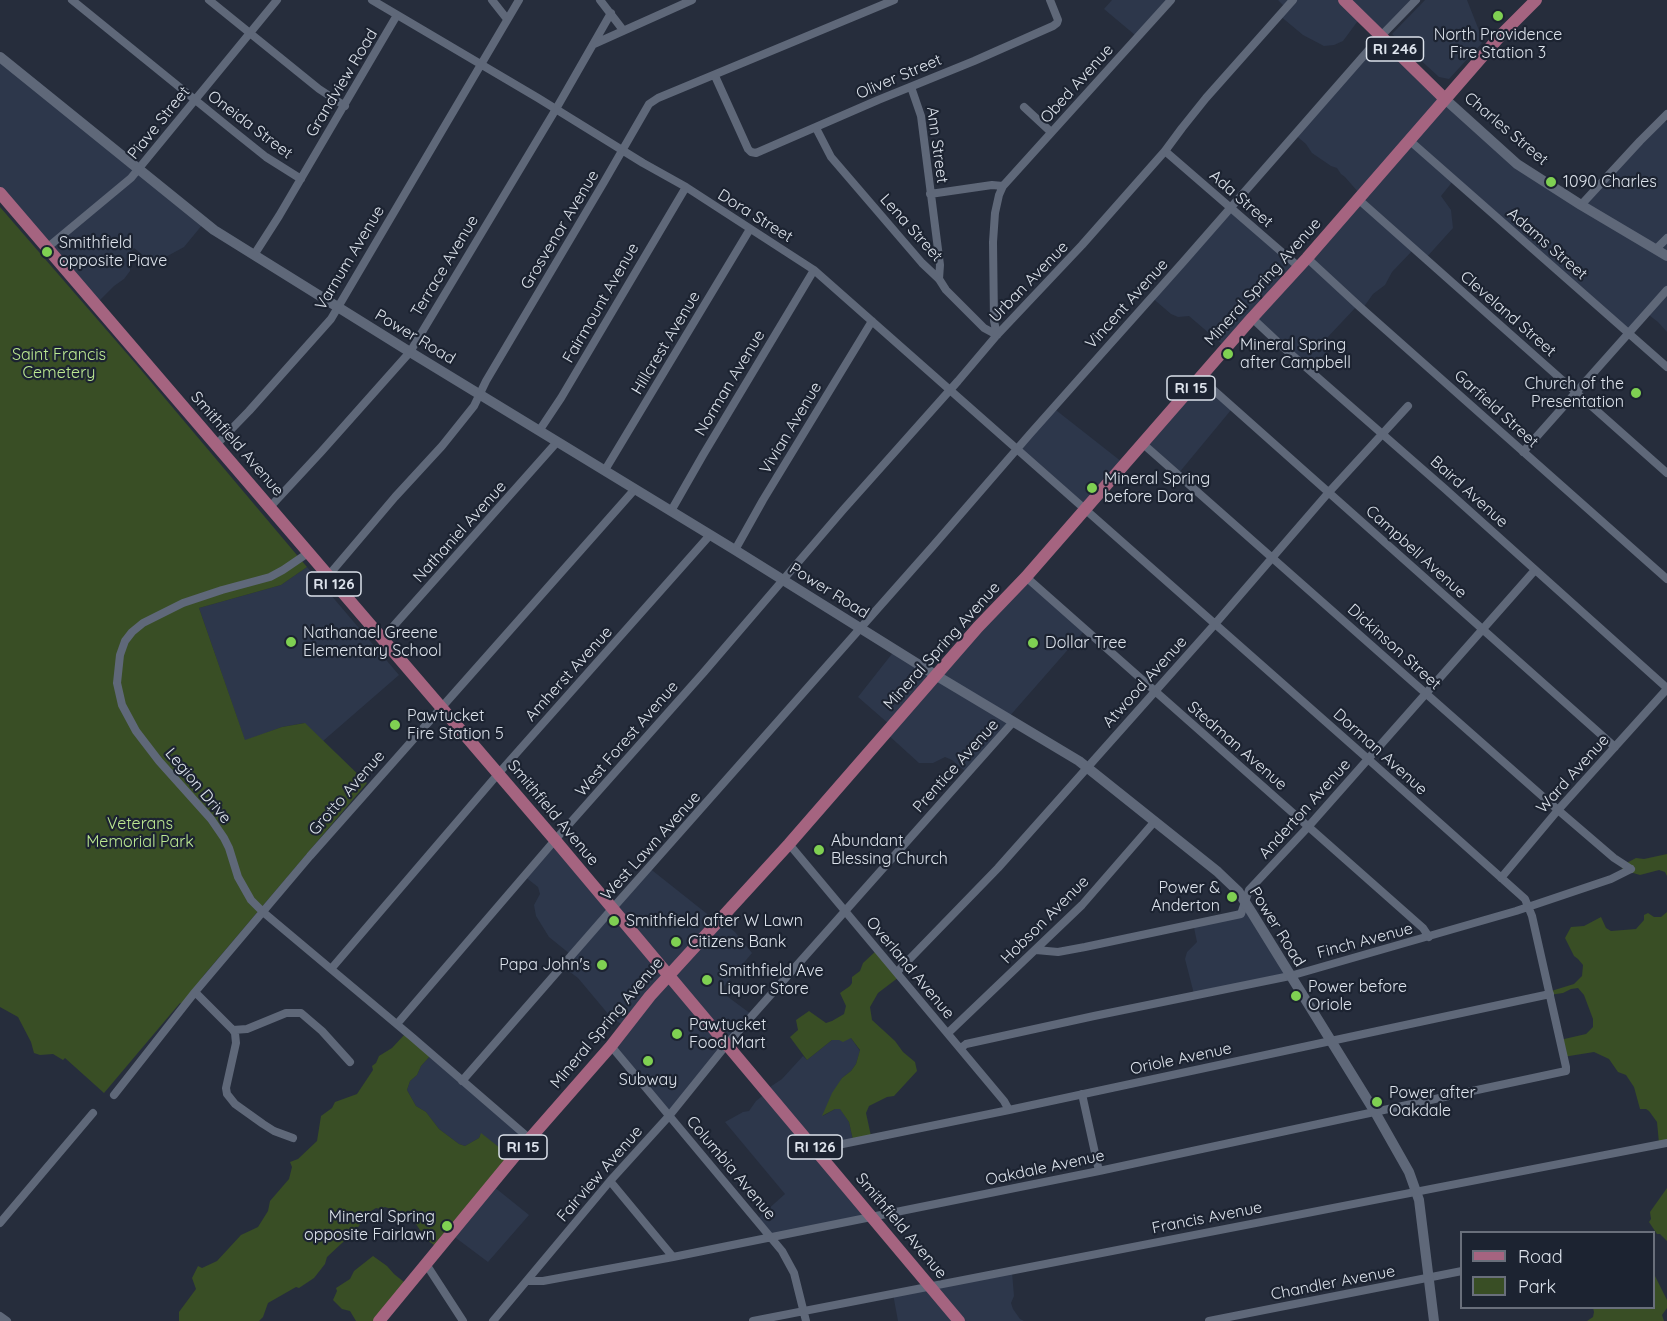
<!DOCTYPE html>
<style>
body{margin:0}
#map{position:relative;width:1667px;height:1321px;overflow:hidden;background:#262d3c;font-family:Quicksand,sans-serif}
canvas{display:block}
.legend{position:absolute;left:1460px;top:1231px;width:195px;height:78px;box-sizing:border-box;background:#1c2331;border:2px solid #696f7b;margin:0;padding:8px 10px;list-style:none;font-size:18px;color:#dce2eb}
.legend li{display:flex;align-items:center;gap:12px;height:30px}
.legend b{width:30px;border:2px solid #696f7b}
</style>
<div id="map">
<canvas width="1667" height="1321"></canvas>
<ul class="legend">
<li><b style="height:8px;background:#a56480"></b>Road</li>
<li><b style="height:16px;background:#394e25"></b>Park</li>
</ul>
</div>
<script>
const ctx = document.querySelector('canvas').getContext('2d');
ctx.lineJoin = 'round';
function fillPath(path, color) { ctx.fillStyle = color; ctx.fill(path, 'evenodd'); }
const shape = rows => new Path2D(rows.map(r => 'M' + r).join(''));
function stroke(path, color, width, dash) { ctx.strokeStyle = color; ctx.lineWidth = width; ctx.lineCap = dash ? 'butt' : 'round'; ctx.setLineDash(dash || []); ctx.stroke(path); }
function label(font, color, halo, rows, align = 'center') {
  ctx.font = font + ' Quicksand,sans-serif'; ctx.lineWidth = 4.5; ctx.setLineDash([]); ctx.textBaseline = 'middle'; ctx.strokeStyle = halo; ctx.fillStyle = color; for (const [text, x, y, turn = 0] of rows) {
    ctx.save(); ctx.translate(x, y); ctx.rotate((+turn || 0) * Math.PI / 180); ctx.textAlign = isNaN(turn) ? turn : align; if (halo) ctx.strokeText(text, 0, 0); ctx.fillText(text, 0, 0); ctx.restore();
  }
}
fillPath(shape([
 [1112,0,1168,0,1135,35,1104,9],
 [1278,0,1414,0,1385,32,1507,155,1580,204,1662,118,1667,123,1667,332,1658,322,1645,312,1627,333,1453,181,1441,196,1451,210,1453,228,1425,259,1412,251,1392,272,1385,285,1373,294,1363,308,1357,306,1325,340,1332,346,1310,370,1253,319,1224,346,1189,316,1178,317,1171,314,1150,296,1228,207,1294,264,1359,193,1345,177,1341,174,1337,168,1331,166,1312,153,1306,144,1293,133,1380,36,1360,18,1343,41,1334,45,1324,46,1303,35,1279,15,1284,6],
 [1425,0,1467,0,1480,33,1482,43,1449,79,1439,77,1392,34],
 [0,57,203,224,184,247,162,259,148,259,134,248,128,254,134,256,130,261,130,271,124,279,114,286,96,304,0,193],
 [1199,378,1231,410,1178,474,1143,439],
 [1052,407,1122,462,1084,507,1016,445],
 [307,567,399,675,323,741,304,723,282,727,245,741,199,608,281,585],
 [1023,576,1086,629,1008,718,1011,721,965,771,952,760,945,757,933,763,919,763,886,733,889,724,858,697,895,650,934,673],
 [550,843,611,907,648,867,716,921,720,920,735,932,752,953,720,991,751,1014,670,1112,611,1047,625,1027,609,1015,578,978,562,966,570,954,549,937,536,916,534,905,540,894,538,887,524,876],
 [1244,903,1288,976,1194,994,1185,959,1187,952,1197,942,1193,923,1239,910],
 [851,1038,860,1051,856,1064,851,1071,842,1078,823,1116,835,1109,840,1108,849,1122,853,1140,817,1149,869,1214,770,1237,756,1220,785,1194,725,1122,743,1112,749,1111,756,1101,766,1093,767,1089,782,1079,803,1056,807,1060,832,1040],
 [431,1055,530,1139,514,1159,481,1134,479,1138,465,1146,459,1144,439,1129,426,1112,416,1106,407,1090,410,1081,417,1075,421,1066],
 [493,1186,529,1215,488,1262,452,1235],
 [1012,1272,1014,1296,1011,1303,1013,1309,1020,1319,1024,1321,898,1321,893,1294]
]), '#2d374b');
fillPath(shape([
 [0,207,136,364,307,567,281,585,199,608,245,740,282,727,305,723,367,783,204,975,184,1005,180,1003,104,1093,65,1058,63,1060,53,1054,40,1055,34,1053,31,1042,18,1017,0,1007],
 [1667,854,1667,876,1665,872,1659,870,1640,875,1623,870,1621,866,1636,858,1644,859],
 [1667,912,1667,1142,1659,1143,1657,1122,1649,1111,1646,1109,1640,1109,1634,1087,1626,1075,1618,1072,1609,1059,1594,1052,1563,1057,1560,1040,1586,1034,1593,1027,1593,1019,1584,995,1578,988,1571,989,1563,993,1549,995,1548,992,1574,984,1582,976,1583,965,1578,959,1574,956,1565,938,1571,927,1584,926,1601,917,1606,928,1611,931,1636,929,1644,920,1644,915,1648,913,1654,917,1661,917],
 [877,950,899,977,878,993,870,1007,872,1020,895,1041,903,1052,915,1062,917,1071,894,1096,887,1097,869,1106,866,1113,871,1136,853,1140,849,1122,840,1109,835,1109,822,1116,832,1093,842,1078,851,1071,856,1064,860,1050,851,1038,843,1042,839,1040,832,1040,807,1060,790,1037,798,1030,796,1020,809,1011,826,1023,832,1021,844,1014,846,1006,840,993,850,986,852,983,852,977,860,971,863,963],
 [405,1034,431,1055,421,1066,417,1075,410,1081,407,1090,416,1106,426,1112,439,1129,459,1144,465,1146,479,1138,481,1133,514,1159,439,1249,426,1239,414,1221,405,1214,385,1207,380,1209,376,1208,361,1217,361,1223,356,1230,327,1257,325,1264,314,1278,299,1288,296,1287,268,1303,263,1317,259,1321,179,1321,179,1312,196,1289,192,1278,198,1266,202,1268,217,1261,241,1235,258,1227,268,1211,270,1201,289,1179,292,1167,290,1162,298,1159,317,1141,321,1116,332,1108,335,1102,357,1094,373,1070,372,1066,376,1063,379,1056,392,1048],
 [1667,1188,1667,1241,1660,1234,1657,1234,1649,1222,1651,1219,1650,1212],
 [373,1256,387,1266,394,1274,409,1286,380,1321,356,1321,350,1311,342,1309,333,1300,337,1291,336,1288,350,1279,354,1271],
 [1654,1274,1667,1300,1667,1308,1662,1315,1664,1321,1587,1321,1593,1317,1594,1312,1593,1308,1654,1308]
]), '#394e25');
stroke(shape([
 [72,0,236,133,266,157,301,179],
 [209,0,319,89,345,106],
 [372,0,538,98,643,163,686,187,814,270,1368,759,1525,899,1532,916,1566,1067,1566,1071,1561,1072,1099,1171,673,1257,543,1281,527,1281],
 [492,0,507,19],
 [600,0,623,30],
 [594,44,692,0],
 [715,76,748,149,751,152,756,153,878,100,974,61,1053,26,1057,23,1058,20,1050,0],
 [911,87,921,116,940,265,939,279],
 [1024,107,1051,132],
 [816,128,831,157,922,263,939,279,946,290,984,328,997,335],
 [1409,140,1667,367],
 [1165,151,1299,267],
 [930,194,992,185,1003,186],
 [1358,199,1667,473],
 [1581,205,1640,141,1667,114],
 [48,247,131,178,277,0],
 [1656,249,1667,238],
 [254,255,279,216,397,15],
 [1307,258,1360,307,1667,579],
 [1252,318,1284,348,1444,488,1667,688],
 [997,335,994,321,993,242,995,213,999,195,1003,186,1171,0],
 [1200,378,1615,747],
 [539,431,561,398,686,187],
 [1142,443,1558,810,1614,858,1631,869],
 [216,445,249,411,331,319,519,0],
 [1523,452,1667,290],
 [605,470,750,229],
 [270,507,321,452,410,352,556,109,611,13],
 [671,511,703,455,814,270],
 [735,550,763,500,872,321],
 [308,553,283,570,270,577,222,590,183,603,143,623,132,632,125,641,120,655,117,683,122,705,136,731,159,761,211,819,224,838,229,848,238,877,251,900,263,912,412,1037,530,1139],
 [328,576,395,497,442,446,474,406,486,381,604,182,649,104,658,98,894,0],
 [1026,577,1423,928,1429,937],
 [382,639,557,442],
 [789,844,1004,1101,1009,1110],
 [1501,878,1558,810,1667,689],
 [1036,950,1058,952,1085,947,1241,914,1249,890,1308,827,1535,570],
 [331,969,498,774,710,535],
 [897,972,998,868,1215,624,1329,492,1408,406],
 [195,992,233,1030,247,1029,286,1013,301,1013,322,1031,350,1062],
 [397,1024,555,840,704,672,843,510,958,381,997,335,1082,245,1165,151,1182,128,1206,98,1293,0],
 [233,1030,235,1033,236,1043,226,1088,227,1094,235,1104,263,1124,274,1131,293,1138],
 [948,1033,1082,905,1155,821],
 [611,1046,782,1251,794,1273,806,1321],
 [961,1048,966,1044,1094,1016,1290,976,1516,911,1611,879,1631,869],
 [462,1081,612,909,933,546,1030,434,1184,261,1381,36,1416,0],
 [1082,1094,1099,1171],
 [114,1095,195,992,310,856,635,489],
 [817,1151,828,1147,1009,1110,1550,994],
 [610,1181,673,1257],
 [0,1223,93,1113],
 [426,1264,463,1321],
 [0,1316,7,1321],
 [493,1321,610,1181,669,1116,727,1044,1013,722],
 [753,1321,1667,1143],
 [1209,1321,1462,1271]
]), '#5f6879', 8);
stroke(shape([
 [0,57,214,230,410,352,735,550,937,676,1079,761,1218,872,1238,891,1252,913,1375,1112,1409,1172,1419,1200,1434,1321],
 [1445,99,1517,164,1581,205,1667,256]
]), '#5f6879', 10);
stroke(shape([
 [1344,0,1445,99],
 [0,193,555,840,959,1321],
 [379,1321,519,1151,611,1046,650,996,789,844,978,627,1026,577,1252,318,1307,258,1501,35,1536,0]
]), '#a56480', 12);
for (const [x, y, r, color] of [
 [1498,16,6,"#7fd052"],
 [1551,182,6,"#7fd052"],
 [47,252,6,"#7fd052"],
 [1228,354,6,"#7fd052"],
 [1636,393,6,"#7fd052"],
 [1092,488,6,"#7fd052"],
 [291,642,6,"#7fd052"],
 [1033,643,6,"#7fd052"],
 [395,725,6,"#7fd052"],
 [819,850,6,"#7fd052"],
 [1232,897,6,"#7fd052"],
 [614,921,6,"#7fd052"],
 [676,942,6,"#7fd052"],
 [602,965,6,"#7fd052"],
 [707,980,6,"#7fd052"],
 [1296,996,6,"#7fd052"],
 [677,1034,6,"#7fd052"],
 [648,1061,6,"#7fd052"],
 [1377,1102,6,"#7fd052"],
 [447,1226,6,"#7fd052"]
]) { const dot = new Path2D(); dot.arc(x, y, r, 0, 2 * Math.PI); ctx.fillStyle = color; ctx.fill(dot); stroke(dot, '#1c2331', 2); }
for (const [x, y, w] of [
 [1395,49,57],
 [1191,388,48],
 [334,584,54],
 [523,1147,48],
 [815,1147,54]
]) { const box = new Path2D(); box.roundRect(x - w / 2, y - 12, w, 24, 4.5); ctx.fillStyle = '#1c2331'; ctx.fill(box); stroke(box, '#dce2eb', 1.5); }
label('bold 15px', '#dce2eb', null, [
 ["RI 246",1395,49],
 ["RI 15",1191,388],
 ["RI 126",334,584],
 ["RI 15",523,1147],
 ["RI 126",815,1147]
]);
label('16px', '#dce2eb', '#1c2331', [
 ["North Providence",1498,35,"center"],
 ["Fire Station 3",1498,53,"center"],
 ["1090 Charles",1563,182],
 ["Smithfield",59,243],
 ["opposite Piave",59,261],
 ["Mineral Spring",1240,345],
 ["after Campbell",1240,363],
 ["Church of the",1624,384,"right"],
 ["Presentation",1624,402,"right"],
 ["Mineral Spring",1104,479],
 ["before Dora",1104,497],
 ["Nathanael Greene",303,633],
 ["Elementary School",303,651],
 ["Dollar Tree",1045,643],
 ["Pawtucket",407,716],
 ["Fire Station 5",407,734],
 ["Abundant",831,841],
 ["Blessing Church",831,859],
 ["Power &",1220,888,"right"],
 ["Anderton",1220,906,"right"],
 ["Smithfield after W Lawn",626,921],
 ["Citizens Bank",688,942],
 ["Papa John's",590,965,"right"],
 ["Smithfield Ave",719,971],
 ["Liquor Store",719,989],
 ["Power before",1308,987],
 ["Oriole",1308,1005],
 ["Pawtucket",689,1025],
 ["Food Mart",689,1043],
 ["Subway",648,1080,"center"],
 ["Power after",1389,1093],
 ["Oakdale",1389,1111],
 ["Mineral Spring",435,1217,"right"],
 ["opposite Fairlawn",435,1235,"right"]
], 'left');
label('16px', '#dce2eb', '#1c2331', [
 ["Oliver Street",899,77,-23],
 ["Grandview Road",342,83,-59],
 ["Obed Avenue",1077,84,-48],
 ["Piave Street",159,123,-51],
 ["Oneida Street",250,125,37],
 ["Charles Street",1506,129,40],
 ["Ann Street",937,145,82],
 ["Ada Street",1241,199,41],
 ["Dora Street",755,216,32],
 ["Lena Street",911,228,48],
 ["Grosvenor Avenue",560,230,-59],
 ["Adams Street",1547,244,41],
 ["Varnum Avenue",350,258,-59],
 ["Terrace Avenue",445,266,-59],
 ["Urban Avenue",1029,282,-46],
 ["Mineral Spring Avenue",1263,282,-48],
 ["Fairmount Avenue",601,303,-60],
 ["Vincent Avenue",1127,304,-48],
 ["Cleveland Street",1508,314,41],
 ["Power Road",415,337,31],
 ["Hillcrest Avenue",666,343,-59],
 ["Norman Avenue",730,383,-59],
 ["Garfield Street",1496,409,42],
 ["Vivian Avenue",791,428,-59],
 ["Smithfield Avenue",237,444,49],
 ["Baird Avenue",1469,492,42],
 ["Nathaniel Avenue",460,532,-48],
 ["Campbell Avenue",1416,552,42],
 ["Power Road",829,591,32],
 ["Mineral Spring Avenue",942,646,-48],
 ["Dickinson Street",1394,647,42],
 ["Amherst Avenue",569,674,-48],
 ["Atwood Avenue",1145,682,-48],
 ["West Forest Avenue",627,739,-49],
 ["Stedman Avenue",1237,746,41],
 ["Dorman Avenue",1380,752,42],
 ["Prentice Avenue",956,766,-48],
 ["Ward Avenue",1573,774,-48],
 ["Legion Drive",198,786,50],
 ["Grotto Avenue",347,793,-49],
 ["Anderton Avenue",1305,809,-48],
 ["Smithfield Avenue",553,813,50],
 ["West Lawn Avenue",651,846,-48],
 ["Hobson Avenue",1045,920,-45],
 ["Power Road",1277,927,58],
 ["Finch Avenue",1365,941,-15],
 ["Overland Avenue",910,968,50],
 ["Mineral Spring Avenue",607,1023,-50],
 ["Oriole Avenue",1181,1059,-12],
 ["Columbia Avenue",731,1168,50],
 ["Oakdale Avenue",1045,1168,-12],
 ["Fairview Avenue",600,1174,-49],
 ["Francis Avenue",1207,1218,-11],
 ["Smithfield Avenue",901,1226,50],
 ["Chandler Avenue",1333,1283,-11]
]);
label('16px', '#bce992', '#1c2331', [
 ["Saint Francis",59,355],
 ["Cemetery",59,373],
 ["Veterans",140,824],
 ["Memorial Park",140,842]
]);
</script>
